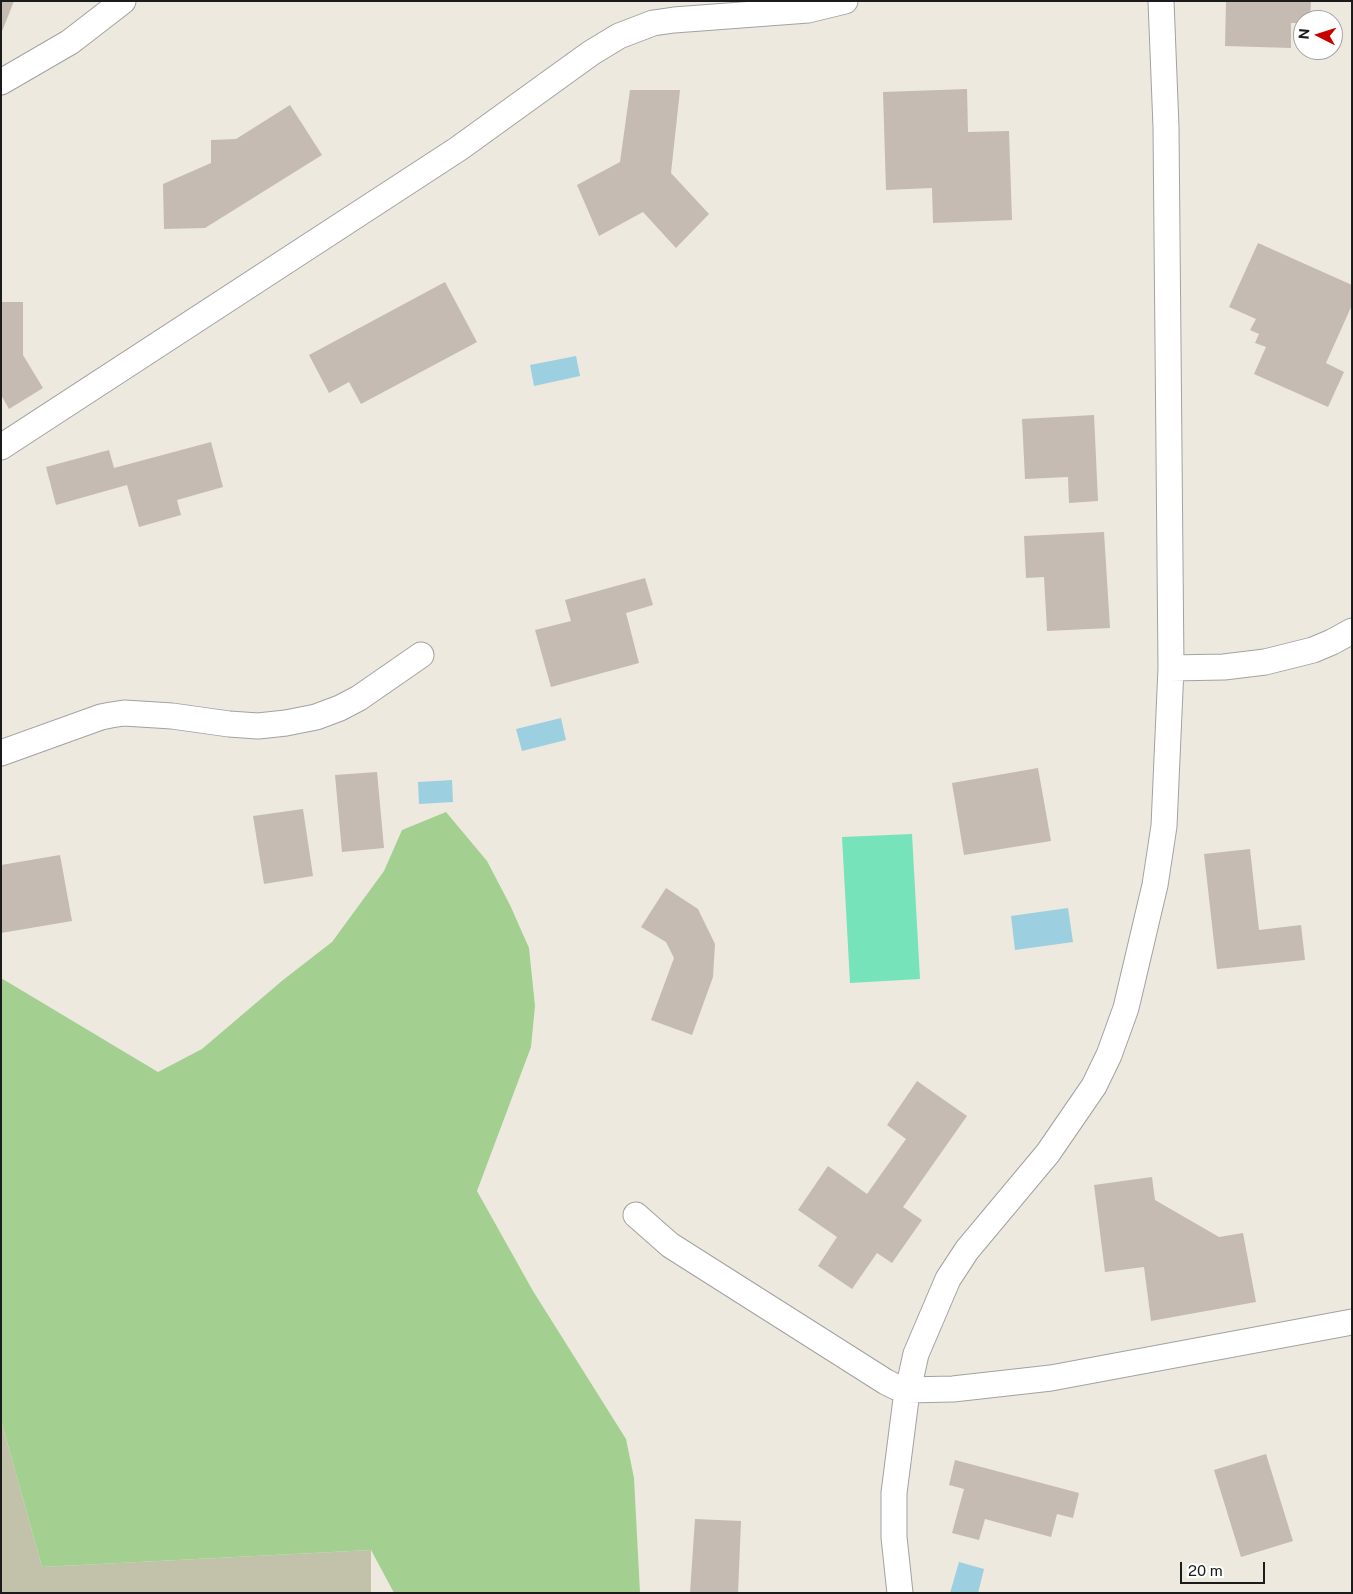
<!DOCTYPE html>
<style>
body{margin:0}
#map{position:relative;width:1353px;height:1594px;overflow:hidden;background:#ede9df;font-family:"Public Sans",sans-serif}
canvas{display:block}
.frame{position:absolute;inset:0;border:2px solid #1b1b1b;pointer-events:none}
.north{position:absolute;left:1293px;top:10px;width:50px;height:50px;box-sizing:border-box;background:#fff;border:1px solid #a4a4a4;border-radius:50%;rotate:275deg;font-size:14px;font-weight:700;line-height:20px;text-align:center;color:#1b1b1b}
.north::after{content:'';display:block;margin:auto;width:18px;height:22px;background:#c60200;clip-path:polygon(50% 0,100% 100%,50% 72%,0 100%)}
.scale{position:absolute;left:1180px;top:1562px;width:85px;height:22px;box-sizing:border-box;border:2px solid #1b1b1b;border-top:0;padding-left:6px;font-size:15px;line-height:18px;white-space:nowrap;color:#1b1b1b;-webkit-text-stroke:4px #fff;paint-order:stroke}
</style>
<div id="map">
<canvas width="1353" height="1594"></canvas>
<div class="frame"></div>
<div class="north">N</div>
<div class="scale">20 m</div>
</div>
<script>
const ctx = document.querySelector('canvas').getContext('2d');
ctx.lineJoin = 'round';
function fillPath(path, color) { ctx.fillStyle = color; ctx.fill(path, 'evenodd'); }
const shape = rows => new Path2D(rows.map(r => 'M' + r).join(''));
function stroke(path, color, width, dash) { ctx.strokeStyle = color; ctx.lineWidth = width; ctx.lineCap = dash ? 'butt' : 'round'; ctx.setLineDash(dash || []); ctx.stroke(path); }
fillPath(shape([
 [1,1420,42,1567,371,1550,371,1593,1,1593]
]), '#c2c2ab');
fillPath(shape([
 [446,812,487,861,510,905,529,948,535,1006,531,1047,477,1191,533,1291,626,1439,634,1478,640,1593,394,1593,371,1550,42,1567,1,1420,1,978,158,1072,202,1049,283,980,332,942,384,871,402,830]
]), '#a3d091');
fillPath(shape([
 [912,834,920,979,850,983,842,837]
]), '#77e3ba');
fillPath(shape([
 [576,356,580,376,534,386,530,365],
 [561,718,566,740,522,751,516,729],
 [452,780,453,802,419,804,418,782],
 [1068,908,1073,942,1015,950,1011,916],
 [959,1562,984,1569,978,1593,950,1593]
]), '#9ccfdf');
fillPath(shape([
 [1,1,14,1,1,34],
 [1226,1,1311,1,1310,20,1303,20,1303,23,1291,23,1291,48,1225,46],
 [967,89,968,132,1009,131,1012,220,933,223,932,188,886,190,883,92],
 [630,90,680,90,671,173,709,214,676,248,643,212,599,236,577,185,620,162],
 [290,105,322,155,205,228,164,229,163,184,211,163,211,140,236,139],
 [1258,243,1352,285,1352,305,1326,363,1344,372,1328,407,1254,374,1266,347,1255,343,1259,334,1250,330,1256,319,1229,307],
 [445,282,477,342,361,404,349,382,329,393,309,355],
 [1,302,23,302,23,355,43,388,9,409,1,395],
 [1094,415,1098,501,1069,503,1068,477,1025,479,1022,419],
 [211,442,223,487,177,500,181,515,139,527,127,485,56,505,46,467,109,450,114,468],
 [1104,532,1110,628,1047,631,1044,577,1026,578,1024,536],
 [645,578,653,605,626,613,639,663,551,687,535,630,571,621,565,600],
 [1038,768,1051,841,964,855,952,783],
 [377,772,384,848,342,852,335,775],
 [303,809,313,876,264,884,253,816],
 [1250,849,1259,930,1301,925,1305,960,1217,969,1204,854],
 [60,855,72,921,1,933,1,865],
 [666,888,698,909,715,944,713,977,692,1035,651,1020,674,958,666,942,641,927],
 [917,1081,967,1116,903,1207,922,1220,892,1263,877,1253,852,1289,818,1266,837,1237,798,1210,828,1166,867,1194,906,1139,887,1125],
 [1152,1177,1155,1200,1219,1237,1243,1233,1256,1302,1151,1321,1144,1267,1105,1272,1094,1185],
 [1266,1454,1293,1541,1241,1557,1214,1470],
 [955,1460,1079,1493,1073,1518,1057,1514,1051,1537,985,1519,979,1540,952,1533,964,1489,949,1485],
 [695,1519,741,1521,738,1593,690,1593]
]), '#c5bbb3');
const minor = shape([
 [1,82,70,42,123,1],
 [1,447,458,149,591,53,619,36,653,23,674,20,808,10,845,1],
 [1171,668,1224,667,1265,662,1313,650,1332,642,1352,631],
 [1,753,101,717,111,715,124,713,172,716,229,724,258,726,286,723,316,717,340,708,359,698,421,655],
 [636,1215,670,1245,886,1382,896,1387,907,1390,953,1389,1051,1378,1352,1322],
 [900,1593,894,1537,894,1493,906,1399,916,1354,948,1279,967,1250,1048,1153,1094,1086,1109,1055,1126,1008,1155,885,1164,826,1171,668,1166,127,1161,1]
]);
stroke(minor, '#a2a2a2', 27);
stroke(minor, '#fff', 25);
</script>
